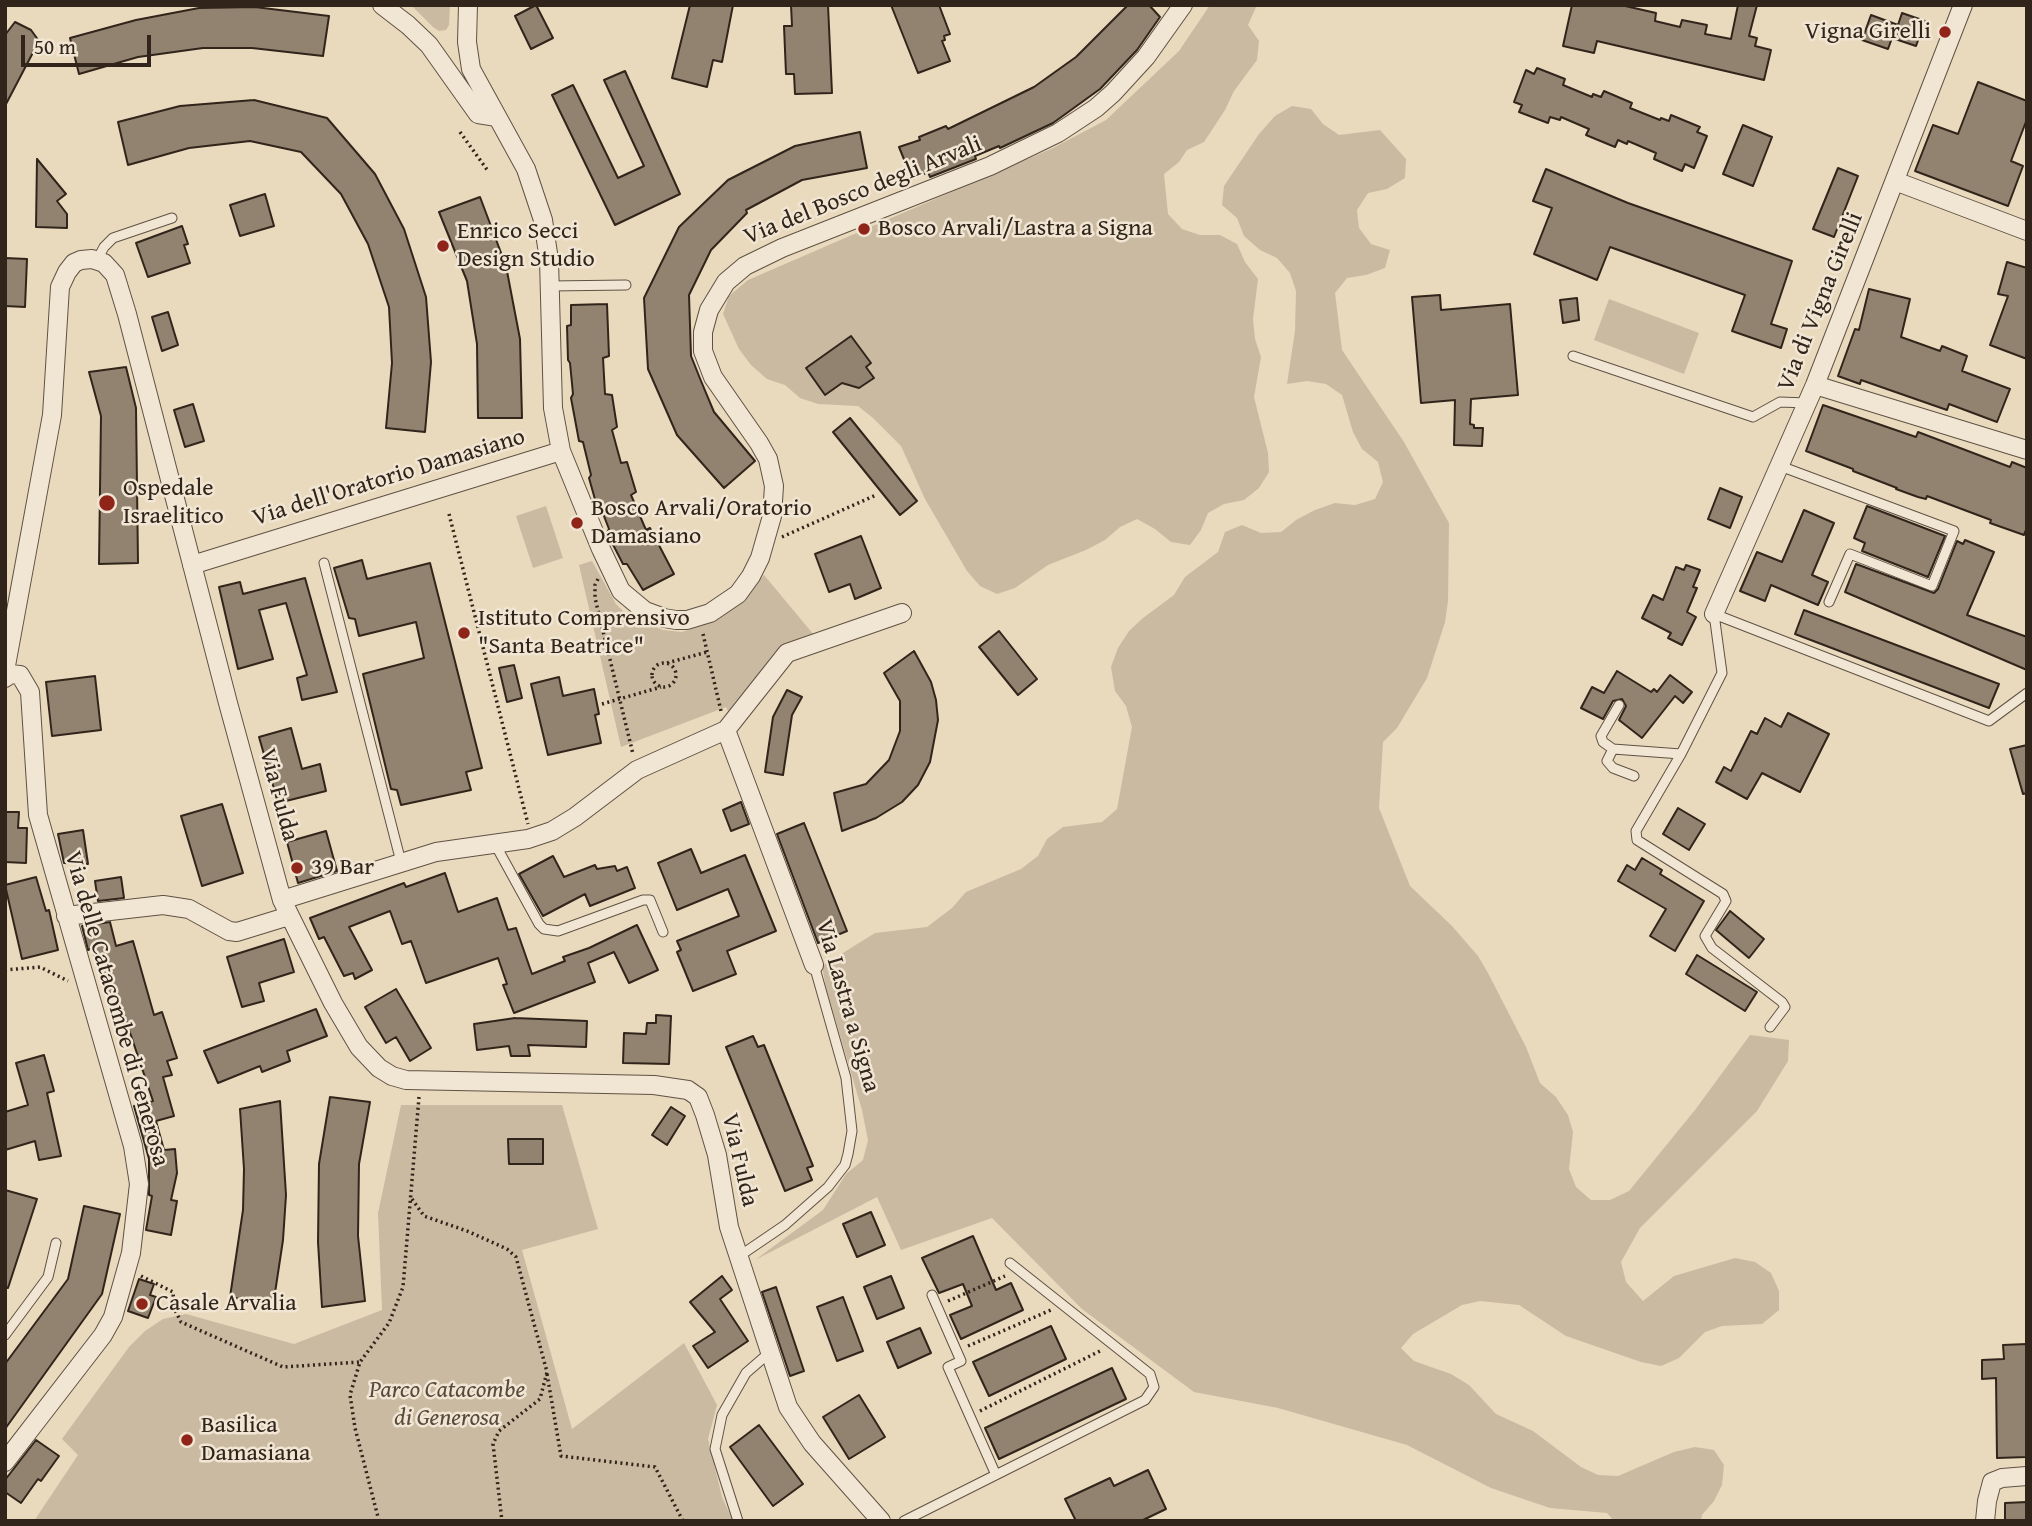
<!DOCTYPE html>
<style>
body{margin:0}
#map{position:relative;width:2032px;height:1526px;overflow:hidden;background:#e9d9bd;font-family:"Gentium Book Plus",serif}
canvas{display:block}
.frame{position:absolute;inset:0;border:7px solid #31251b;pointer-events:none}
.scale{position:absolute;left:21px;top:35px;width:130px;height:32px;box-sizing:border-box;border:4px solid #31251b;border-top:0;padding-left:9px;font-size:21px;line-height:24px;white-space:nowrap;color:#31251b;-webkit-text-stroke:5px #f1e6d4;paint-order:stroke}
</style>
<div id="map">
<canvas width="2032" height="1526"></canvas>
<div class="frame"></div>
<div class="scale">50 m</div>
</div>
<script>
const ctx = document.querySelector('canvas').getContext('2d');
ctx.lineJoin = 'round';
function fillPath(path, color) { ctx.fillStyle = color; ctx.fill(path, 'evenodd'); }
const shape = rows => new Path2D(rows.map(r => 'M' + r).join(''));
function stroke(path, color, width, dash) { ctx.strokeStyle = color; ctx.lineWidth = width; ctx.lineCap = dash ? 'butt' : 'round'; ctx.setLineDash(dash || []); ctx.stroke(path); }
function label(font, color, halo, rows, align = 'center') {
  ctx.font = font + ' "Gentium Book Plus",serif'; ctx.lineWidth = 5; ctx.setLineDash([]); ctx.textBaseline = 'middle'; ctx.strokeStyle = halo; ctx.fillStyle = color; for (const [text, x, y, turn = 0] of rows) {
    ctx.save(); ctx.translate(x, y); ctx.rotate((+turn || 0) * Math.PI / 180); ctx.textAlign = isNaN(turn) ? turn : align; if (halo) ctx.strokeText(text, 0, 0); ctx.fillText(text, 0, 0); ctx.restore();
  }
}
fillPath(shape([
 [411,5,450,5,449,25,446,30,439,31,433,27],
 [1210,5,1257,5,1248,25,1259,41,1257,60,1234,91,1225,110,1204,142,1187,150,1179,162,1164,174,1168,214,1182,229,1200,235,1220,235,1237,244,1245,262,1258,279,1253,319,1255,339,1261,357,1254,397,1268,453,1269,472,1259,488,1244,500,1224,504,1208,513,1201,530,1190,545,1171,542,1155,529,1137,519,1120,527,1105,540,1086,550,1048,565,1015,588,997,594,980,586,967,571,925,499,901,446,873,418,858,406,818,404,800,398,785,385,767,379,751,365,739,349,723,314,729,296,748,280,1053,148,1106,120,1179,51],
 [1292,106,1311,109,1323,124,1339,135,1380,130,1406,159,1405,178,1387,189,1368,193,1357,210,1359,228,1371,244,1390,250,1385,268,1366,275,1347,278,1335,293,1342,350,1404,442,1449,523,1448,601,1445,622,1427,678,1397,728,1383,742,1379,808,1410,886,1452,926,1478,956,1488,973,1526,1047,1540,1083,1556,1097,1568,1115,1573,1132,1569,1169,1576,1187,1591,1200,1610,1200,1629,1191,1695,1110,1750,1035,1789,1040,1788,1061,1757,1111,1640,1228,1621,1262,1626,1282,1643,1301,1674,1276,1735,1258,1755,1262,1771,1273,1779,1291,1779,1310,1762,1324,1722,1326,1705,1332,1679,1358,1661,1366,1641,1362,1566,1336,1519,1305,1480,1301,1462,1305,1413,1334,1401,1348,1414,1361,1451,1374,1469,1385,1496,1414,1533,1431,1581,1467,1598,1475,1618,1476,1674,1452,1695,1447,1714,1450,1724,1465,1722,1485,1714,1501,1702,1515,1701,1521,1614,1521,1607,1513,1550,1508,1491,1488,1407,1445,1278,1408,1194,1392,1082,1309,992,1218,901,1250,877,1197,755,1260,823,1210,846,1174,863,1160,868,1140,862,1110,826,988,822,966,875,933,927,927,952,908,966,892,1021,869,1038,856,1047,839,1063,827,1102,822,1117,809,1132,727,1126,706,1115,691,1111,667,1118,648,1129,631,1143,618,1174,595,1185,577,1218,552,1225,532,1242,525,1261,533,1281,532,1296,520,1315,510,1335,503,1355,505,1375,499,1383,482,1378,462,1362,449,1353,432,1342,395,1326,384,1307,381,1287,384,1295,331,1296,291,1290,273,1277,258,1260,250,1244,236,1237,218,1222,205,1224,186,1259,134,1275,116],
 [1609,299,1699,333,1684,374,1594,340],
 [546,506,563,558,533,568,516,516],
 [592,561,616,604,628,616,663,630,682,632,719,619,744,598,764,575,814,635,788,643,773,657,729,713,726,707,621,747,579,565],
 [401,1105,562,1105,598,1229,522,1250,572,1429,684,1343,717,1405,708,1439,722,1497,733,1521,34,1521,78,1455,62,1439,129,1347,145,1331,163,1319,186,1314,294,1344,382,1310,378,1213]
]), '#cabaa1');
const building = shape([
 [536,5,553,38,531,49,515,16,536,5],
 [690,5,733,5,722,62,713,60,707,87,672,78,690,5],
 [791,5,828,5,832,93,795,94,794,74,786,74,784,26,792,26,791,5],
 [891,5,939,5,950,34,944,36,945,40,942,41,950,61,918,73,891,5],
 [1128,5,1149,5,1160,17,1137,50,1100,89,1053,123,1000,148,999,146,975,156,976,159,930,177,928,172,912,179,899,147,920,140,919,137,946,126,948,129,1034,87,1076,57,1128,5],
 [1572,5,1621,5,1656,13,1655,21,1680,27,1682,20,1707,25,1705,34,1731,39,1738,5,1757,5,1749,36,1757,38,1755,46,1771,50,1764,80,1597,41,1594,53,1563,46,1572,5],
 [255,7,329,16,323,56,252,48,203,48,138,57,79,74,70,38,136,20,199,8,255,7],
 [1902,13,1925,21,1916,46,1892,38,1888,49,1862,40,1871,15,1898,25,1902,13],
 [15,22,31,30,39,41,5,106,5,35,15,22],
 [1537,68,1565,79,1563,85,1592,97,1593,94,1601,97,1604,91,1632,103,1630,108,1660,120,1661,118,1669,121,1671,115,1700,127,1697,132,1707,136,1694,168,1685,164,1682,171,1654,159,1656,153,1628,141,1627,144,1618,140,1615,147,1586,135,1589,129,1561,117,1560,120,1550,117,1548,123,1519,112,1522,105,1514,102,1526,70,1534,74,1537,68],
 [625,71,680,194,615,225,552,95,573,85,618,178,644,166,604,80,625,71],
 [1978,82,2027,101,2027,119,2011,161,2023,166,2008,206,1915,171,1933,125,1958,134,1978,82],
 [254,100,327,118,375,174,404,229,426,297,431,362,425,432,386,428,392,363,389,307,368,244,341,194,301,152,250,141,189,148,128,165,118,122,180,106,254,100],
 [1743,125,1772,137,1753,186,1723,174,1743,125],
 [860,132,867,168,802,180,746,210,747,213,711,250,689,295,691,356,701,381,714,412,755,461,724,488,677,435,648,369,644,298,679,227,728,180,795,146,860,132],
 [37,159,66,194,57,201,67,214,67,228,36,227,37,159],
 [1838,168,1858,176,1834,237,1813,229,1838,168],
 [1546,169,1628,203,1792,261,1771,324,1787,329,1781,348,1732,331,1745,295,1610,247,1597,280,1534,254,1552,208,1533,201,1546,169],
 [265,194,274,226,240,236,230,205,265,194],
 [480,197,506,266,520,339,522,418,478,418,477,344,467,281,439,212,480,197],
 [182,226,188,244,184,245,190,263,148,277,136,243,182,226],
 [5,258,27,259,25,307,5,306,5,258],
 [2007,262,2027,268,2027,359,1990,345,2008,296,1998,294,2007,262],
 [1869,289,1910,299,1901,337,1940,351,1942,346,1967,356,1962,371,2010,389,1997,422,1949,404,1947,410,1861,380,1860,384,1838,376,1855,329,1859,330,1869,289],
 [1440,295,1441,310,1510,304,1518,395,1471,399,1470,424,1474,425,1474,428,1483,428,1482,446,1454,445,1455,400,1421,403,1412,297,1440,295],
 [1577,298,1579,320,1563,323,1560,300,1577,298],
 [607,304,609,356,603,358,605,394,612,395,617,427,612,430,621,463,627,462,636,492,631,495,646,530,650,528,674,574,643,590,627,564,623,564,607,533,609,529,602,511,598,510,589,478,591,475,583,442,579,441,571,398,573,394,570,363,568,360,567,326,571,325,571,305,607,304],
 [168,312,178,345,162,351,152,317,168,312],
 [851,336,871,363,866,367,874,378,859,388,842,383,825,395,806,368,851,336],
 [126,367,136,408,138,563,99,564,101,416,89,372,126,367],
 [193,404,204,441,185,447,174,410,193,404],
 [1823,405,1916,437,1918,432,2010,467,2012,462,2027,468,2027,527,2024,535,1990,523,1991,520,1927,496,1926,499,1918,497,1896,489,1897,488,1853,471,1853,469,1806,451,1823,405],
 [850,418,917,501,900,515,833,432,850,418],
 [1720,488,1742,497,1730,528,1708,519,1720,488],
 [1867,506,1945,536,1928,577,1862,551,1865,543,1854,538,1867,506],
 [1804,510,1834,523,1812,575,1828,582,1818,605,1771,585,1765,601,1740,591,1757,552,1782,562,1804,510],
 [861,536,881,588,855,599,850,584,829,592,815,554,861,536],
 [1965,540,1994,552,1967,615,2027,637,2027,670,1845,592,1856,564,1934,593,1938,589,1957,541,1963,544,1965,540],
 [362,560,367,579,430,563,482,768,466,772,471,790,401,805,397,790,391,789,363,674,424,658,416,622,359,636,355,619,349,618,334,568,362,560],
 [1686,565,1700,570,1693,587,1697,588,1687,612,1696,617,1682,645,1668,638,1671,633,1642,618,1653,595,1663,600,1676,567,1684,570,1686,565],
 [305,578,337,692,302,700,297,678,307,675,286,603,259,610,273,659,238,669,219,587,240,582,243,594,305,578],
 [1804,610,1999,684,1989,708,1795,634,1804,610],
 [999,631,1037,679,1018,695,979,647,999,631],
 [914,651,931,682,936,700,938,720,930,762,918,785,902,802,876,818,842,831,834,793,866,784,889,760,900,731,900,701,884,673,914,651],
 [514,665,522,698,507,702,499,668,514,665],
 [1617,671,1651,692,1654,689,1657,692,1670,675,1692,692,1683,703,1675,696,1642,738,1619,720,1626,706,1622,699,1613,701,1603,719,1581,708,1592,687,1604,693,1617,671],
 [95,676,101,730,52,736,46,682,95,676],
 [559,677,563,696,594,689,599,714,595,715,601,743,548,755,531,684,559,677],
 [787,690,802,697,792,715,783,775,765,772,773,717,787,690],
 [1788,713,1829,734,1800,792,1762,773,1747,799,1716,782,1724,767,1731,771,1751,731,1757,734,1765,718,1781,727,1788,713],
 [291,728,302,769,320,764,326,791,278,803,259,737,291,728],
 [2027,745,2027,793,2023,794,2010,749,2027,745],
 [741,802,749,824,731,831,723,810,741,802],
 [222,804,243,873,202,886,181,816,222,804],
 [1678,808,1705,824,1689,850,1663,834,1678,808],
 [5,812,19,812,18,828,27,828,26,863,5,862,5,812],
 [804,823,847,931,818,943,777,834,804,823],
 [83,830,88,864,64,863,58,834,83,830],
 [326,831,337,871,298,883,287,842,326,831],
 [691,849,701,873,745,855,776,931,727,951,736,974,693,991,677,952,681,950,677,941,739,916,728,889,677,910,658,863,691,849],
 [553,856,564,877,595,865,597,869,615,866,617,871,627,867,635,888,590,906,585,894,543,916,519,874,553,856],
 [1642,858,1662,870,1660,874,1704,901,1675,951,1650,936,1666,909,1618,881,1627,865,1635,870,1642,858],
 [445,873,458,912,497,898,508,930,516,928,532,974,565,961,563,957,589,948,637,925,658,970,629,983,614,952,588,963,595,982,514,1013,503,985,507,984,498,958,426,983,411,941,402,944,390,911,349,927,372,970,355,979,353,973,344,976,324,937,319,939,310,918,404,883,406,887,445,873],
 [36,877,46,911,49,910,58,950,22,959,5,885,36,877],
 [121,877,124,898,98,901,95,881,121,877],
 [1730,911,1764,939,1749,958,1716,930,1730,911],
 [110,922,116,946,133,941,154,1015,162,1012,177,1058,167,1061,172,1075,163,1077,174,1116,156,1121,164,1150,175,1149,177,1173,171,1200,177,1201,171,1235,146,1230,152,1196,149,1195,149,1159,134,1106,153,1101,116,991,106,994,92,948,88,950,82,926,110,922],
 [284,939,294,972,259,983,264,1001,242,1007,227,957,284,939],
 [1697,955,1757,992,1745,1011,1686,974,1697,955],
 [396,989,431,1048,410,1061,396,1037,386,1043,365,1007,396,989],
 [316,1009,327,1036,287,1051,290,1061,262,1072,260,1066,218,1083,204,1051,316,1009],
 [656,1015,671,1016,669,1064,623,1063,624,1033,646,1034,647,1023,656,1023,656,1015],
 [515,1018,587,1021,586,1047,528,1045,530,1056,511,1056,509,1046,477,1050,474,1024,515,1018],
 [753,1036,758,1047,764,1045,813,1166,807,1168,812,1180,785,1191,726,1047,753,1036],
 [44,1055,54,1091,47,1093,61,1156,39,1160,35,1141,5,1150,5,1112,28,1105,16,1063,44,1055],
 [330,1097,370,1102,359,1164,358,1236,365,1301,322,1307,318,1242,319,1164,330,1097],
 [280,1101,286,1195,283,1240,273,1306,230,1297,243,1210,244,1169,240,1109,280,1101],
 [671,1107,685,1116,667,1145,652,1135,671,1107],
 [508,1139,543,1139,543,1164,509,1164,508,1139],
 [5,1190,37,1199,8,1288,5,1287,5,1190],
 [84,1206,120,1214,102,1294,5,1429,5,1364,68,1279,84,1206],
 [871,1212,885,1245,857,1257,843,1224,871,1212],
 [973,1236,996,1290,1011,1283,1023,1310,961,1339,950,1315,972,1306,963,1284,939,1293,922,1258,973,1236],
 [722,1276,732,1290,720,1299,748,1341,708,1368,693,1346,715,1332,690,1302,722,1276],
 [891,1276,904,1308,877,1319,864,1287,891,1276],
 [139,1279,154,1284,150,1295,156,1297,148,1318,128,1311,139,1279],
 [776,1287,804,1371,790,1376,762,1292,776,1287],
 [843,1297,863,1351,837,1361,817,1307,843,1297],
 [1051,1326,1066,1359,989,1396,973,1362,1051,1326],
 [920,1328,931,1353,898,1368,887,1342,920,1328],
 [2027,1344,2027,1457,1997,1458,1996,1378,1982,1379,1982,1360,2004,1359,2003,1345,2027,1344],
 [1112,1368,1126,1399,999,1459,985,1428,1112,1368],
 [859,1395,885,1437,849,1459,823,1417,859,1395],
 [759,1425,803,1484,773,1506,730,1447,759,1425],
 [36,1440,59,1456,41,1481,38,1479,21,1503,5,1492,5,1480,36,1440],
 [1148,1470,1166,1509,1141,1521,1076,1521,1065,1499,1110,1478,1114,1486,1148,1470],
 [2027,1502,2027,1521,2005,1521,2005,1503,2027,1502]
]);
fillPath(building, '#91836f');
stroke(building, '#31251b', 2);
const service = shape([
 [97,260,104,247,113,238,172,218],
 [550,286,626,285],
 [1573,356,1753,417,1780,402,1807,403],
 [1780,466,1954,531,1932,586,1850,554,1829,602],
 [324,563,401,862],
 [1619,705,1601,736,1603,742,1613,749,1681,754],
 [1613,749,1607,761,1613,768,1634,776],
 [495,844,539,924,544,929,558,931,643,900,650,900,663,932],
 [1770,1027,1785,1007,1782,1002,1712,948,1705,936,1726,901,1723,894,1637,840,1636,831,1681,754,1722,673,1714,614,1989,721,2027,693],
 [738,1257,785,1225,828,1187,845,1165,848,1154,852,1131,846,1078,814,965],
 [932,1295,961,1361,948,1367,996,1475],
 [5,1335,48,1277,56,1243],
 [738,1521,715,1449,722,1415,746,1373,769,1353],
 [904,1521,1145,1400,1154,1387,1150,1374,1010,1263]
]);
const minor = shape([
 [382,5,408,25,429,45,478,114,497,117],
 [468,5,467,42,471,69,526,169,543,220,549,260,553,408,561,451,601,549,621,591,645,611,664,618,676,620,687,620,710,613,738,594,751,576,760,558,772,516,774,486,768,459,759,443,713,377,703,351,703,332,709,310,726,282,745,266,782,248,990,166,1058,133,1096,108,1113,93,1146,57,1183,5],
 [1895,181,2027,231],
 [1815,385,2027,450],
 [192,565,561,451],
 [1714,614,1815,385,1963,5],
 [5,671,52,415,60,287,67,272,74,263,81,260,92,259,104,263,115,275,127,314,228,703,282,900,333,1003,359,1047,379,1068,392,1076,406,1080,654,1085,688,1090,698,1097,705,1115,717,1155,729,1227,788,1407,812,1443,881,1521],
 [5,678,10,674,20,675,30,692,38,815,133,1146,139,1184,131,1253,113,1317,103,1335,5,1462],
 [726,730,814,965],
 [282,900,436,852,528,839,552,831,575,817,637,770,726,730,787,653,902,613],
 [66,916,163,905,189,909,229,931,237,932,289,916],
 [1985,1521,1987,1501,1992,1482,2002,1478,2027,1476]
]);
stroke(service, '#5f5244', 11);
stroke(minor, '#5f5244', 20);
stroke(shape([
 [460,132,488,171],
 [449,514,528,824],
 [782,537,876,495],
 [598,579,595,585,595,598,633,754],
 [703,634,721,711],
 [667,663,707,652],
 '652 675a12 12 0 1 1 24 0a12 12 0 1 1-24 0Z',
 [602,704,661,687],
 [5,970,40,967,68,981],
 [412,1199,424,1216,467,1231,507,1249,516,1257,547,1372,540,1399,499,1431,493,1444,502,1521],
 [141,1276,173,1292,174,1308,181,1322,283,1367,360,1362],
 [948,1301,1005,1276],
 [968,1346,1051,1310],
 [547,1374,561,1456,655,1467,683,1521],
 [980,1411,1102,1350],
 [379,1521,355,1428,350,1395,360,1362,389,1323,403,1287,419,1097]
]), '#31251b', 3.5, [2, 3.5]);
stroke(service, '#f1e6d4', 9);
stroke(minor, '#f1e6d4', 18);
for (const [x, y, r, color] of [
 [1945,32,7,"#8f2418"],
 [864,229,7,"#8f2418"],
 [443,246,7,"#8f2418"],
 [107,503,9,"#8f2418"],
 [577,523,7,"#8f2418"],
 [464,633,7,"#8f2418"],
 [297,868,7,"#8f2418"],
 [142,1304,7,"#8f2418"],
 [187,1440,7,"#8f2418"]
]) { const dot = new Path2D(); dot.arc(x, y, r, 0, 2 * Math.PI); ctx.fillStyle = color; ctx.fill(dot); stroke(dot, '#f1e6d4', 2.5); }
label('24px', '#31251b', '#f1e6d4', [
 ["Vigna Girelli",1931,32,"right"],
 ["Bosco Arvali/Lastra a Signa",878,229],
 ["Enrico Secci",457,232],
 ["Design Studio",457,260],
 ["Ospedale",123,489],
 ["Israelitico",123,517],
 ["Bosco Arvali/Oratorio",591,509],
 ["Damasiano",591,537],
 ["Istituto Comprensivo",478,619],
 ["\"Santa Beatrice\"",478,647],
 ["39 Bar",311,868],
 ["Casale Arvalia",156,1304],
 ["Basilica",201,1426],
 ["Damasiana",201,1454]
], 'left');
label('24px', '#31251b', '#f1e6d4', [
 ["Via del Bosco degli Arvali",863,191,-22],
 ["Via di Vigna Girelli",1821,302,-68],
 ["Via dell'Oratorio Damasiano",389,478,-17],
 ["Via Fulda",278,795,75],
 ["Via Lastra a Signa",847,1006,74],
 ["Via delle Catacombe di Generosa",116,1009,74],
 ["Via Fulda",739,1160,77]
]);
label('italic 24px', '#574a3c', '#f1e6d4', [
 ["Parco Catacombe",447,1391],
 ["di Generosa",447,1419]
]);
</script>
